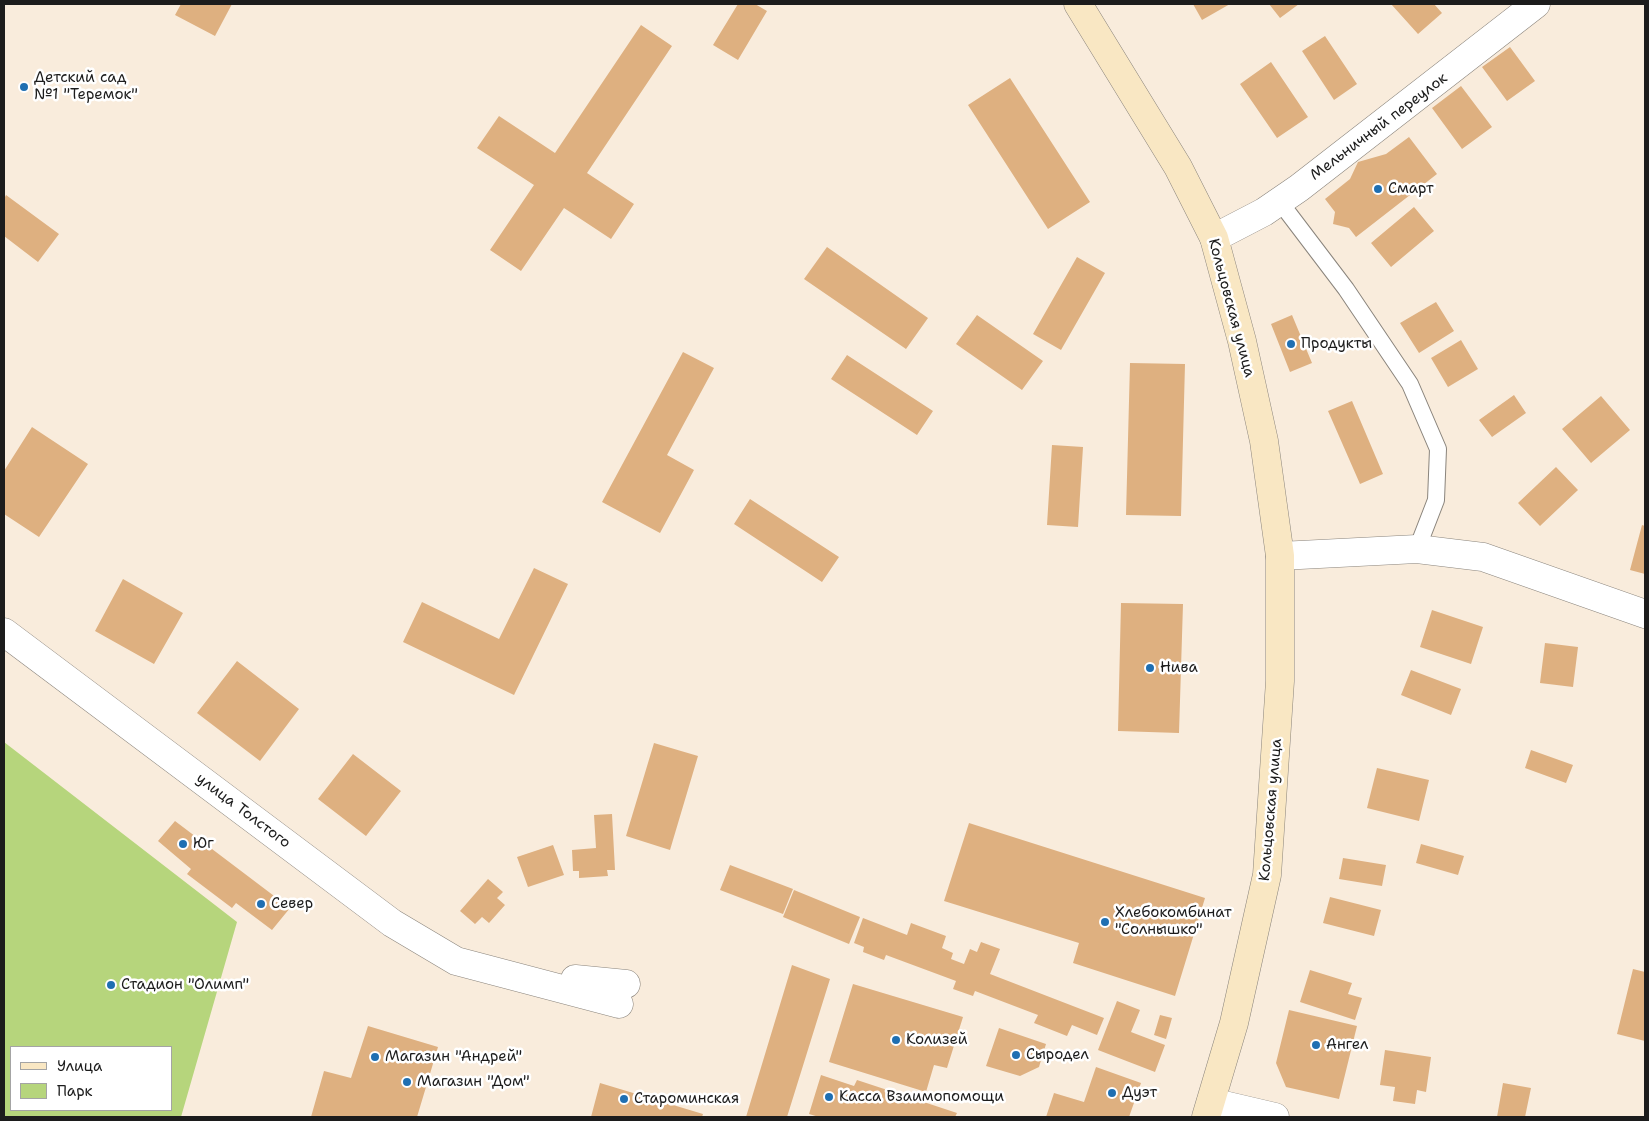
<!DOCTYPE html>
<meta charset="utf-8">
<style>
body{margin:0}
#map{position:relative;width:1649px;height:1121px;overflow:hidden;background:#f9ecdc;font-family:"Shantell Sans",sans-serif}
canvas{display:block}
.frame{position:absolute;inset:0;border:5px solid #1c1c1c;pointer-events:none}
.legend{position:absolute;left:10px;top:1046px;width:162px;height:65px;box-sizing:border-box;background:#fff;border:1px solid #a4a4a4;margin:0;padding:6px 9px;list-style:none;font-size:15px;color:#1c1c1c}
.legend li{display:flex;align-items:center;gap:10px;height:25px}
.legend b{width:25px;border:1px solid #a4a4a4}
</style>
<div id="map">
<canvas width="1649" height="1121"></canvas>
<div class="frame"></div>
<ul class="legend">
<li><b style="height:6px;background:#f9e7c3"></b>Улица</li>
<li><b style="height:14px;background:#b6d57c"></b>Парк</li>
</ul>
</div>
<script>
const ctx = document.querySelector('canvas').getContext('2d');
ctx.lineJoin = 'round';
function fillPath(path, color) { ctx.fillStyle = color; ctx.fill(path, 'evenodd'); }
const shape = rows => new Path2D(rows.map(r => 'M' + r).join(''));
function stroke(path, color, width, dash) { ctx.strokeStyle = color; ctx.lineWidth = width; ctx.lineCap = dash ? 'butt' : 'round'; ctx.setLineDash(dash || []); ctx.stroke(path); }
function label(font, color, halo, rows, align = 'center') {
  ctx.font = font + ' "Shantell Sans",sans-serif'; ctx.lineWidth = 5; ctx.setLineDash([]); ctx.textBaseline = 'middle'; ctx.strokeStyle = halo; ctx.fillStyle = color; for (const [text, x, y, turn = 0] of rows) {
    ctx.save(); ctx.translate(x, y); ctx.rotate((+turn || 0) * Math.PI / 180); ctx.textAlign = isNaN(turn) ? turn : align; if (halo) ctx.strokeText(text, 0, 0); ctx.fillText(text, 0, 0); ctx.restore();
  }
}
fillPath(shape([
 [4,742,237,922,181,1117,4,1117],
 [11,1047,171,1047,171,1110,11,1110]
]), '#b6d57c');
fillPath(shape([
 [181,4,232,4,215,36,175,15],
 [738,4,755,4,767,11,738,60,713,45],
 [1193,4,1230,4,1202,20],
 [1269,4,1299,4,1280,18],
 [1391,4,1434,4,1442,13,1418,34],
 [641,25,672,46,587,173,634,204,611,239,564,208,521,271,490,250,534,185,477,148,499,116,555,153],
 [1325,36,1357,84,1334,100,1302,51],
 [1510,47,1535,81,1507,101,1482,67],
 [1271,62,1308,117,1277,138,1240,84],
 [1010,78,1090,202,1048,229,968,105],
 [1461,86,1492,127,1462,149,1432,108],
 [1409,137,1437,174,1356,237,1349,228,1333,224,1335,212,1325,199,1350,179,1358,162,1386,154],
 [6,195,59,234,38,262,4,236,4,199],
 [1414,207,1434,231,1391,267,1371,243],
 [827,247,928,318,906,349,804,279],
 [1077,257,1105,273,1061,350,1033,334],
 [1436,302,1454,331,1419,353,1400,323],
 [977,315,1043,361,1022,390,956,344],
 [1292,315,1312,363,1290,372,1271,324],
 [1461,340,1478,369,1448,387,1431,358],
 [683,352,714,368,667,455,694,470,660,533,602,502],
 [847,355,933,411,917,435,831,379],
 [1130,363,1185,364,1181,516,1126,515],
 [1514,395,1526,413,1492,437,1479,420],
 [1601,396,1630,430,1591,463,1562,429],
 [1352,401,1383,474,1360,484,1328,411],
 [32,427,88,464,39,537,4,514,4,471],
 [1052,445,1083,447,1078,527,1047,525],
 [1556,467,1578,490,1540,526,1518,503],
 [750,499,839,557,822,582,734,524],
 [1642,525,1645,526,1645,574,1630,570],
 [534,568,568,584,514,695,403,642,422,602,499,639],
 [123,579,183,613,154,664,95,631],
 [1121,603,1183,604,1179,733,1118,731],
 [1432,610,1483,627,1471,664,1420,647],
 [1545,643,1578,647,1573,687,1540,683],
 [237,661,299,709,260,761,197,713],
 [1411,670,1461,689,1451,715,1401,695],
 [654,743,698,756,670,850,626,836],
 [1531,750,1573,765,1566,783,1525,768],
 [353,754,401,791,366,836,318,799],
 [1377,768,1429,780,1419,821,1367,808],
 [612,814,615,870,607,870,608,876,579,878,579,871,573,871,572,850,596,848,594,815],
 [175,821,290,908,272,930,236,903,232,908,187,874,191,869,158,841],
 [969,823,1205,898,1175,996,1073,963,1079,943,944,901],
 [1421,844,1464,856,1458,875,1416,863],
 [553,845,564,875,528,887,517,857],
 [1343,858,1386,865,1382,886,1339,879],
 [730,865,793,889,783,914,720,890],
 [488,879,503,892,497,898,505,905,489,923,482,917,475,924,460,911],
 [794,890,860,917,849,944,783,917],
 [1330,897,1381,910,1374,936,1323,923],
 [863,918,907,935,911,923,946,936,942,948,953,953,951,959,964,964,970,949,977,952,981,942,1000,949,990,974,1104,1018,1097,1035,1072,1025,1067,1036,1034,1023,1038,1015,975,991,973,996,953,989,956,981,886,955,884,960,863,952,864,947,854,943],
 [792,965,830,979,787,1117,746,1117],
 [1633,969,1645,972,1645,1041,1617,1034],
 [1310,970,1352,983,1348,994,1362,998,1355,1020,1300,1002],
 [853,984,963,1017,947,1068,934,1065,926,1092,829,1062],
 [1117,1001,1140,1010,1131,1032,1165,1045,1155,1072,1098,1050],
 [1289,1010,1357,1026,1339,1099,1286,1087,1276,1063],
 [1160,1015,1172,1018,1166,1039,1154,1035],
 [368,1026,438,1047,417,1117,311,1117,324,1071,351,1078],
 [999,1028,1046,1044,1039,1067,1020,1076,986,1066],
 [1385,1050,1431,1057,1426,1092,1417,1090,1415,1104,1393,1101,1395,1087,1380,1085],
 [1096,1067,1141,1083,1129,1117,1046,1117,1054,1093,1084,1102],
 [821,1075,854,1086,857,1080,957,1113,955,1117,819,1117,809,1114],
 [600,1083,703,1114,702,1117,591,1117],
 [1503,1083,1531,1088,1525,1117,1497,1117]
]), '#deb080');
const lane = shape([
 [1280,202,1346,289,1410,384,1438,449,1436,500,1417,549]
]);
const street = shape([
 [1214,238,1264,212,1299,188,1536,4],
 [1280,556,1417,549,1483,557,1645,614],
 [4,632,392,923,456,961,619,1004],
 [575,979,626,984],
 [1211,1102,1275,1117]
]);
const secondary = shape([
 [1078,4,1178,167,1214,238,1242,341,1264,441,1280,556,1280,681,1267,875,1234,1023,1206,1117]
]);
stroke(lane, '#8a847c', 18);
stroke(street, '#8a847c', 29);
stroke(secondary, '#8a847c', 29);
stroke(lane, '#fff', 16);
stroke(street, '#fff', 28);
stroke(secondary, '#f9e7c3', 28);
for (const [x, y, r, color] of [
 [24,87,5,"#1f6fb2"],
 [1378,189,5,"#1f6fb2"],
 [1291,344,5,"#1f6fb2"],
 [1150,668,5,"#1f6fb2"],
 [183,844,5,"#1f6fb2"],
 [261,904,5,"#1f6fb2"],
 [1105,922,5,"#1f6fb2"],
 [111,985,5,"#1f6fb2"],
 [896,1040,5,"#1f6fb2"],
 [1316,1045,5,"#1f6fb2"],
 [1016,1055,5,"#1f6fb2"],
 [375,1057,5,"#1f6fb2"],
 [407,1082,5,"#1f6fb2"],
 [1112,1093,5,"#1f6fb2"],
 [829,1097,5,"#1f6fb2"],
 [624,1099,5,"#1f6fb2"]
]) { const dot = new Path2D(); dot.arc(x, y, r, 0, 2 * Math.PI); ctx.fillStyle = color; ctx.fill(dot); stroke(dot, '#fff', 2); }
label('15px', '#1c1c1c', '#fff', [
 ["Детский сад",34,78],
 ["№1 \"Теремок\"",34,95],
 ["Смарт",1388,189],
 ["Продукты",1301,344],
 ["Нива",1160,668],
 ["Юг",193,844],
 ["Север",271,904],
 ["Хлебокомбинат",1115,913],
 ["\"Солнышко\"",1115,930],
 ["Стадион \"Олимп\"",121,985],
 ["Колизей",906,1040],
 ["Ангел",1326,1045],
 ["Сыродел",1026,1055],
 ["Магазин \"Андрей\"",385,1057],
 ["Магазин \"Дом\"",417,1082],
 ["Дуэт",1122,1093],
 ["Касса Взаимопомощи",839,1097],
 ["Староминская",634,1099]
], 'left');
label('15px', '#1c1c1c', '#fff', [
 ["Мельничный переулок",1379,127,-37],
 ["Кольцовская улица",1231,308,75],
 ["Кольцовская улица",1271,810,-85],
 ["улица Толстого",243,811,37]
]);
</script>
